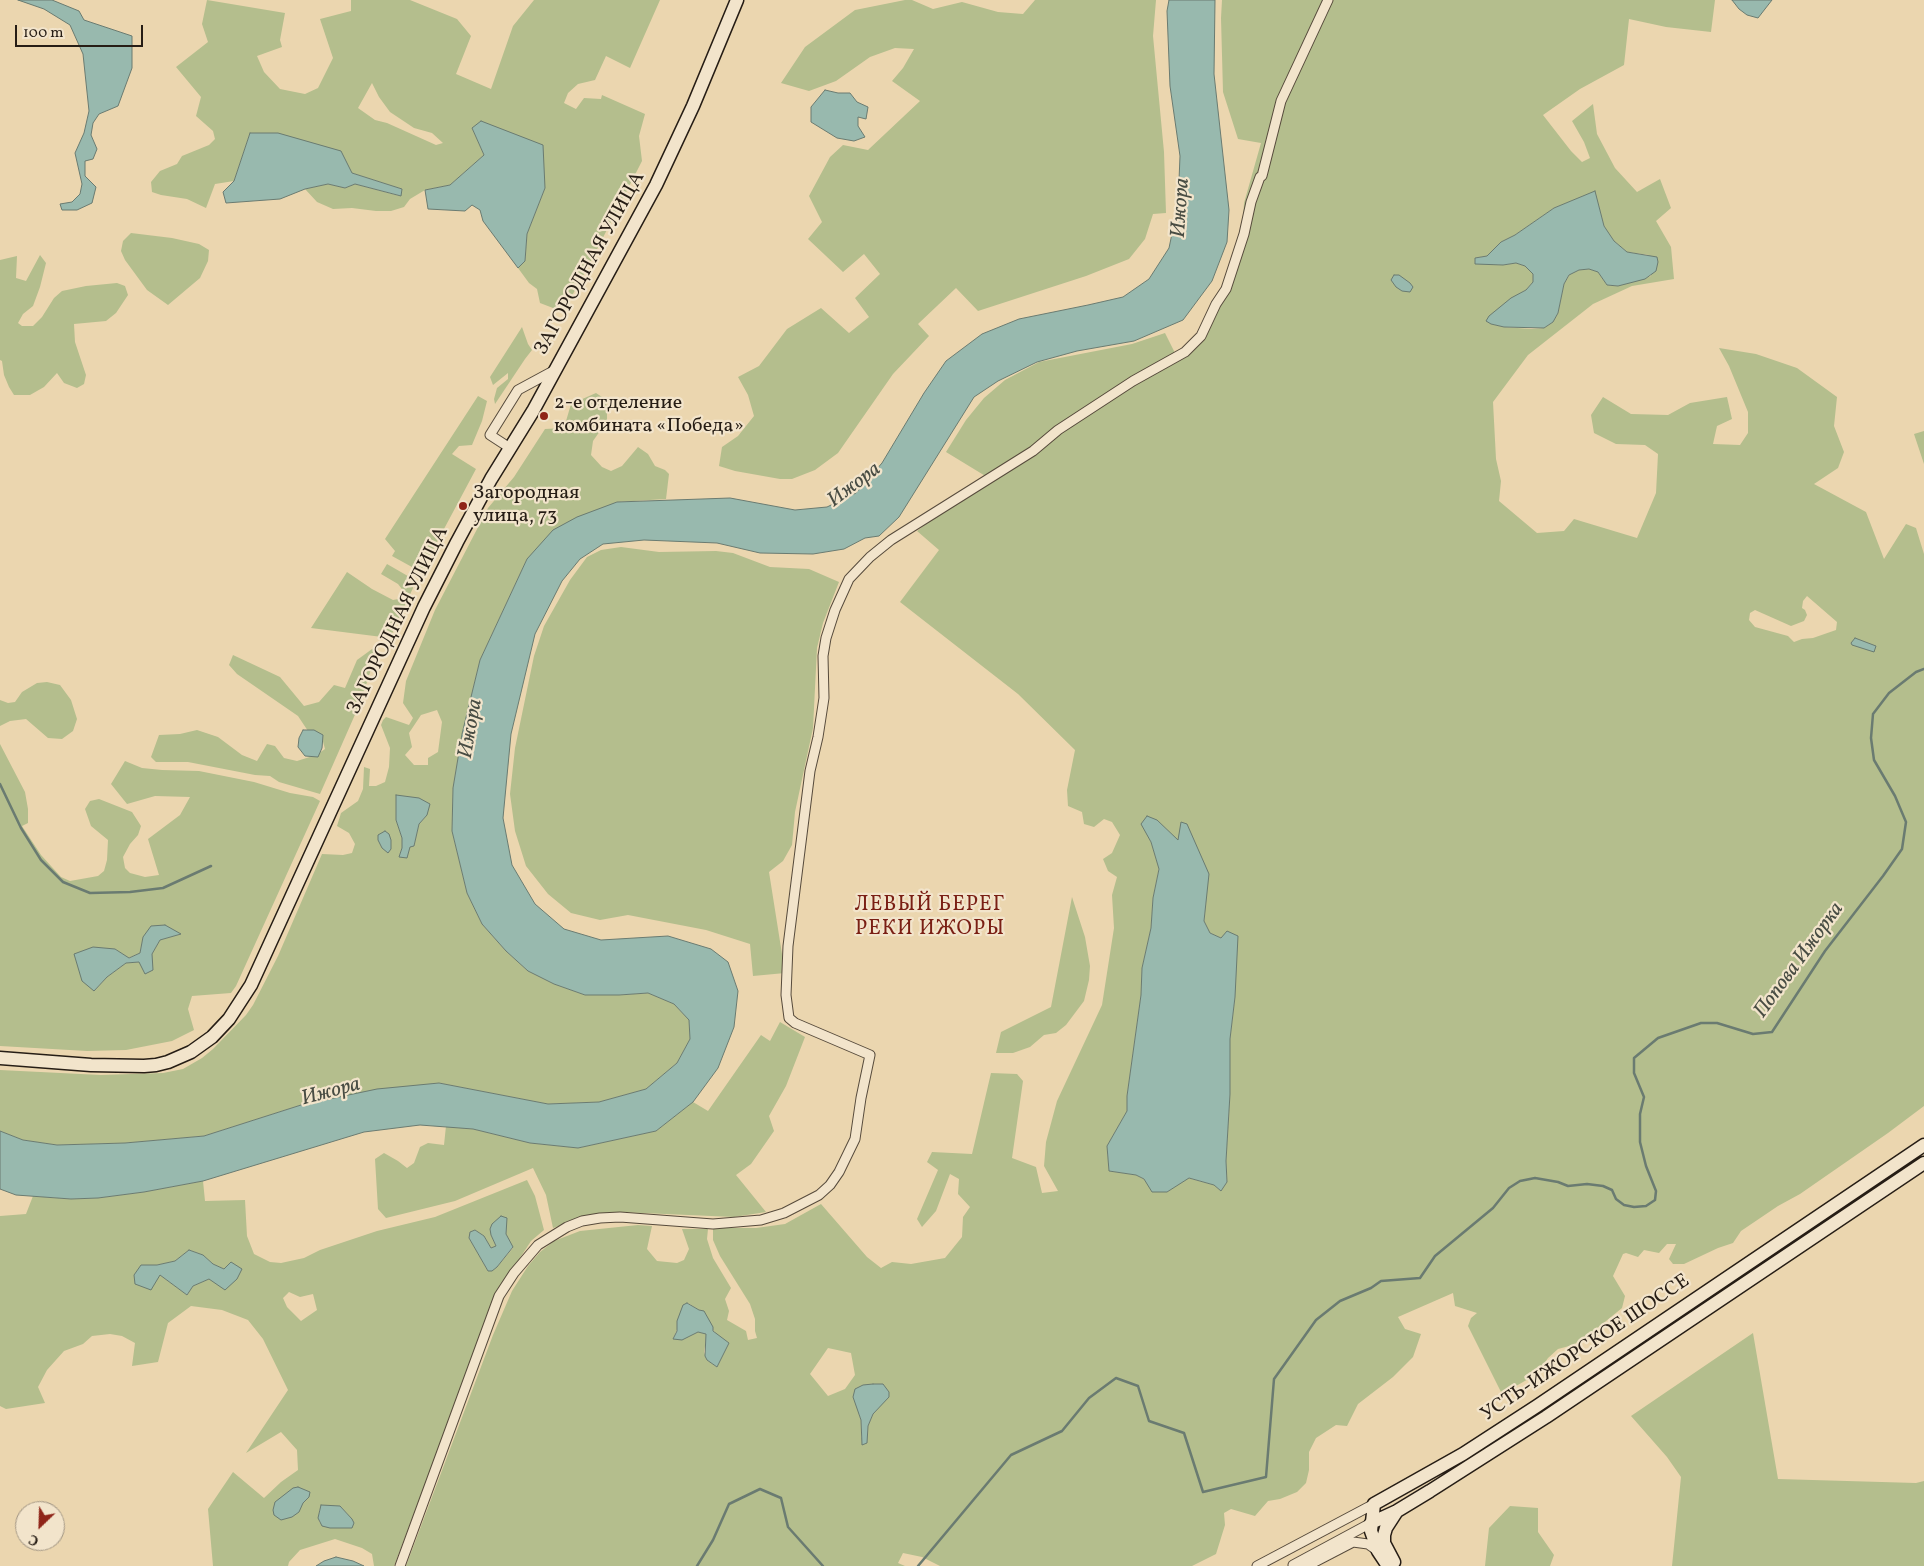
<!DOCTYPE html>
<meta charset="utf-8">
<style>
body{margin:0}
#map{position:relative;width:1924px;height:1566px;overflow:hidden;background:#ebd6af;font-family:Vollkorn,serif}
canvas{display:block}
.north{position:absolute;left:15px;top:1501px;width:50px;height:50px;box-sizing:border-box;background:#f2e4cb;border:1px solid #a09482;border-radius:50%;rotate:204deg;font-size:14px;font-weight:700;line-height:20px;text-align:center;color:#261d15}
.north::after{content:'';display:block;margin:auto;width:18px;height:22px;background:#8f2418;clip-path:polygon(50% 0,100% 100%,50% 72%,0 100%)}
.scale{position:absolute;left:15px;top:25px;width:128px;height:22px;box-sizing:border-box;border:2px solid #261d15;border-top:0;padding-left:6px;font-size:15px;line-height:18px;white-space:nowrap;color:#261d15;-webkit-text-stroke:4px #f2e4cb;paint-order:stroke}
</style>
<div id="map">
<canvas width="1924" height="1566"></canvas>
<div class="north">С</div>
<div class="scale">100 m</div>
</div>
<script>
const ctx = document.querySelector('canvas').getContext('2d');
ctx.lineJoin = 'round';
function fillPath(path, color) { ctx.fillStyle = color; ctx.fill(path, 'evenodd'); }
const shape = rows => new Path2D(rows.map(r => 'M' + r).join(''));
function stroke(path, color, width, dash) { ctx.strokeStyle = color; ctx.lineWidth = width; ctx.lineCap = dash ? 'butt' : 'round'; ctx.setLineDash(dash || []); ctx.stroke(path); }
function label(font, color, halo, rows, align = 'center') {
  ctx.font = font + ' Vollkorn,serif'; ctx.lineWidth = 4.5; ctx.setLineDash([]); ctx.textBaseline = 'middle'; ctx.strokeStyle = halo; ctx.fillStyle = color; for (const [text, x, y, turn = 0] of rows) {
    ctx.save(); ctx.translate(x, y); ctx.rotate((+turn || 0) * Math.PI / 180); ctx.textAlign = isNaN(turn) ? turn : align; if (halo) ctx.strokeText(text, 0, 0); ctx.fillText(text, 0, 0); ctx.restore();
  }
}
fillPath(shape([
 [207,0,285,13,280,40,282,47,257,56,264,72,280,89,305,94,318,88,333,58,320,19,351,11,351,0,410,0,457,19,471,36,456,74,491,89,513,26,534,0,660,0,630,68,606,56,595,80,578,84,568,93,564,103,576,109,584,98,601,99,602,95,645,114,639,136,642,161,589,265,564,310,553,308,540,303,537,289,529,283,518,268,525,261,527,234,545,188,472,128,484,155,450,185,425,190,410,199,404,207,391,211,376,211,352,208,333,209,317,202,305,189,328,184,345,188,355,184,400,196,402,189,352,173,250,133,234,181,215,184,206,208,187,199,161,195,152,192,151,182,160,171,177,164,182,156,209,145,215,139,213,131,196,116,201,97,176,67,208,42,202,24],
 [372,83,379,97,390,112,414,128,432,133,443,143,436,145,387,123,375,120,358,108],
 [905,0,912,0,933,9,962,2,998,12,1023,14,1035,0,1156,0,1153,36,1164,152,1166,213,1153,214,1145,239,1129,259,1086,276,978,311,956,288,918,324,929,336,893,374,838,453,815,470,792,479,780,479,735,471,719,466,722,447,738,436,754,416,748,395,738,377,759,366,787,329,821,308,849,333,869,317,855,298,880,274,864,254,843,272,808,239,822,222,809,196,830,157,843,145,868,150,920,101,892,81,903,68,914,49,895,48,870,57,836,81,809,91,781,83,805,47,855,10],
 [1222,0,1715,0,1711,32,1666,27,1629,19,1624,65,1580,89,1543,115,1571,151,1582,162,1590,158,1584,142,1572,121,1593,104,1597,134,1615,168,1637,192,1660,179,1671,208,1656,221,1671,247,1674,279,1632,286,1593,304,1528,355,1493,402,1496,459,1501,481,1499,501,1537,533,1564,531,1574,519,1637,538,1656,493,1658,454,1645,445,1616,444,1594,433,1591,415,1603,397,1631,414,1668,415,1690,403,1727,397,1732,419,1717,426,1713,444,1740,445,1748,433,1748,412,1729,366,1719,348,1756,354,1797,368,1837,397,1834,426,1844,452,1838,468,1814,484,1866,512,1884,559,1906,524,1916,528,1924,554,1924,1106,1888,1133,1800,1194,1778,1206,1741,1231,1733,1243,1718,1248,1684,1264,1673,1264,1669,1259,1676,1244,1667,1244,1659,1253,1644,1250,1638,1257,1626,1253,1623,1254,1613,1276,1625,1296,1622,1308,1590,1334,1573,1345,1558,1349,1548,1358,1537,1374,1502,1394,1468,1326,1471,1318,1477,1313,1455,1306,1453,1293,1398,1317,1405,1329,1421,1334,1413,1357,1393,1377,1358,1404,1347,1426,1336,1425,1316,1438,1309,1452,1309,1470,1306,1483,1297,1492,1280,1499,1268,1501,1255,1516,1231,1509,1224,1513,1225,1525,1216,1554,1192,1566,940,1566,922,1557,903,1553,898,1563,905,1566,406,1566,493,1335,512,1291,528,1266,540,1252,554,1241,580,1231,638,1225,652,1226,647,1249,657,1261,677,1263,684,1260,689,1249,682,1229,708,1229,707,1239,713,1258,731,1288,725,1299,729,1311,727,1320,746,1331,748,1340,757,1338,755,1331,755,1319,750,1304,720,1256,713,1240,713,1228,756,1228,785,1224,821,1204,867,1257,881,1268,892,1262,911,1264,945,1258,962,1237,963,1217,970,1207,958,1194,959,1179,950,1174,936,1211,922,1227,917,1219,938,1170,927,1162,932,1152,972,1154,991,1073,1017,1074,1023,1081,1012,1158,1036,1167,1042,1193,1058,1191,1044,1166,1046,1142,1057,1101,1102,1005,1114,928,1112,895,1117,877,1108,871,1103,859,1112,853,1120,835,1112,822,1104,819,1094,827,1084,824,1082,812,1068,806,1067,790,1075,750,1018,694,900,602,939,550,917,531,987,477,946,452,966,420,984,398,1005,380,1039,362,1132,344,1165,333,1176,355,1207,334,1223,299,1241,249,1244,203,1261,143,1238,139,1223,92,1221,18],
 [1594,192,1604,226,1614,241,1627,252,1649,255,1651,276,1618,286,1607,285,1598,272,1589,269,1579,270,1570,274,1564,284,1558,313,1553,322,1544,328,1531,329,1504,327,1491,324,1519,294,1526,290,1533,282,1533,274,1525,266,1516,263,1503,265,1482,263,1475,258,1487,256,1501,242,1515,235,1554,208],
 [1807,596,1837,622,1836,630,1813,638,1802,639,1794,642,1788,636,1755,627,1749,620,1750,613,1755,610,1791,626,1804,621,1807,615,1805,610,1802,608,1803,601],
 [1157,820,1178,841,1206,900,1204,921,1210,933,1221,938,1235,997,1230,1039,1230,1094,1226,1161,1227,1182,1221,1191,1214,1185,1188,1178,1167,1192,1136,1175,1109,1171,1107,1146,1127,1111,1127,1096,1141,995,1142,968,1151,928,1153,898,1159,868,1151,842,1142,824],
 [688,1303,699,1310,716,1334,729,1343,717,1367,707,1360,704,1352,707,1334,698,1332,690,1336,673,1339],
 [828,1348,851,1353,855,1375,845,1389,828,1396,810,1374],
 [879,1407,873,1414,868,1426,868,1434,861,1438,861,1420,859,1414],
 [131,233,172,238,199,244,209,250,208,261,200,278,168,305,147,290,125,260,121,251,123,241],
 [40,255,46,263,40,287,33,306,23,314,18,323,22,326,33,326,42,317,54,298,62,291,86,286,117,283,125,286,128,295,116,313,106,321,74,324,75,342,86,375,84,384,77,388,64,383,57,373,44,387,30,395,14,395,9,387,4,375,2,361,0,360,0,260,17,256,16,278,26,281],
 [522,327,528,344,532,350,525,359,495,404,494,399,497,388,508,379,508,373,493,385,490,377],
 [596,393,605,399,607,408,607,421,593,441,591,455,602,467,611,471,622,466,638,447,648,454,655,466,665,470,669,474,666,499,617,502,527,559,480,660,462,734,453,788,452,831,467,893,482,924,506,951,528,971,554,984,585,995,619,995,648,993,674,1004,689,1020,690,1039,677,1063,646,1089,599,1102,548,1104,439,1083,301,1105,204,1136,125,1143,57,1145,23,1140,0,1131,0,1070,101,1075,163,1073,183,1069,202,1058,213,1049,246,1015,253,1005,278,956,322,854,343,855,352,853,355,844,349,833,337,826,341,813,358,801,363,789,364,767,370,769,369,786,376,786,385,782,389,767,390,748,381,725,383,720,386,717,409,725,413,718,403,703,406,681,435,610,488,508,514,477,545,429,564,428,571,404],
 [437,710,442,722,438,752,428,758,428,765,414,765,405,755,412,747,409,733,421,715],
 [396,795,427,815,419,824,414,846,410,847,399,857,402,848,402,838,396,820],
 [478,396,487,401,482,421,472,445,459,446,452,454,476,469,421,572,392,556,395,551,385,539],
 [1924,431,1924,464,1914,434],
 [621,547,659,552,716,551,733,553,770,567,809,569,839,582,823,623,817,648,813,728,795,812,792,845,783,861,769,872,785,973,753,976,750,944,706,930,628,915,600,920,571,913,548,894,526,866,515,831,510,794,515,748,534,656,544,626,570,580,587,557,601,550],
 [387,564,413,579,413,588,390,638,311,628,347,572,372,589,393,600,404,598,405,593,398,584,381,574],
 [379,644,361,701,320,794,279,782,270,776,255,775,188,762,156,762,151,757,159,735,180,734,197,730,218,737,242,755,257,761,267,744,275,746,284,758,297,761,316,755,325,749,322,738,308,731,298,716,237,674,229,665,233,655,280,677,304,706,319,702,334,685,345,688,357,660],
 [47,682,60,685,71,700,77,719,73,731,62,739,48,738,26,719,10,721,0,726,0,700,8,703,15,702,22,692,37,683],
 [0,744,25,792,28,809,28,823,22,826,41,855,61,877,70,881,98,876,104,871,107,860,108,840,91,826,85,809,90,801,99,799,132,812,141,826,138,835,130,844,123,857,125,868,130,873,145,877,159,875,148,839,180,815,190,797,155,796,127,804,111,784,125,761,142,768,162,770,199,771,254,782,290,793,313,797,320,801,236,986,231,993,192,996,188,1009,194,1030,172,1041,126,1050,87,1051,0,1046],
 [181,934,160,940,152,954,139,962,126,963,107,977,94,991,115,949,128,958,140,953,143,937],
 [1072,897,1085,937,1090,966,1089,980,1084,1001,1066,1025,1056,1033,1044,1035,1030,1047,1013,1053,996,1053,1001,1032,1051,1007],
 [780,1022,805,1037,786,1086,769,1116,774,1131,751,1164,736,1175,766,1212,734,1217,619,1212,594,1214,553,1228,546,1195,533,1168,455,1201,386,1218,378,1209,375,1159,384,1153,398,1161,407,1168,414,1163,420,1147,428,1143,444,1145,446,1126,473,1129,530,1143,578,1148,656,1131,693,1102,708,1111,761,1035,770,1041],
 [527,1180,535,1196,544,1230,531,1241,503,1284,487,1321,394,1566,374,1566,372,1554,362,1548,335,1539,300,1550,289,1562,288,1566,213,1566,208,1509,233,1472,264,1498,281,1482,298,1470,297,1450,281,1432,246,1453,288,1390,263,1339,248,1320,222,1310,191,1306,168,1323,158,1362,132,1366,135,1343,122,1336,110,1334,92,1336,83,1344,64,1351,47,1370,38,1387,45,1403,6,1409,0,1406,0,1216,26,1214,33,1196,71,1199,98,1198,144,1192,203,1181,205,1201,245,1200,247,1236,254,1254,270,1262,281,1263,304,1258,320,1250,377,1231,435,1217],
 [475,1230,484,1236,491,1248,496,1246,491,1235,506,1234,513,1248,497,1267,488,1271,469,1238,470,1232],
 [189,1250,203,1255,213,1264,224,1269,209,1279,193,1286,187,1295,160,1275,141,1265,157,1265,175,1261],
 [289,1292,300,1297,313,1294,317,1310,301,1321,287,1307,283,1298],
 [340,1506,352,1519,352,1528,334,1527,319,1522,319,1510],
 [1753,1333,1778,1479,1916,1483,1924,1481,1924,1566,1672,1566,1681,1477,1667,1457,1631,1416],
 [1510,1506,1538,1508,1538,1532,1554,1555,1550,1566,1485,1566,1489,1528]
]), '#b4be8d');
const water = shape([
 [18,0,52,0,79,11,84,20,132,36,132,68,118,106,99,114,93,123,91,135,97,149,93,159,85,161,85,176,96,187,92,203,77,210,62,210,60,204,72,202,80,194,82,184,75,153,84,133,89,111,83,54,70,25,44,9,18,0],
 [1169,0,1215,0,1214,74,1229,210,1227,242,1212,281,1183,320,1134,341,1077,351,1037,362,998,381,974,397,899,517,879,536,865,538,844,549,813,554,760,553,717,543,644,540,603,544,580,559,562,581,535,634,511,734,503,818,512,865,535,904,564,929,601,940,668,936,711,949,728,962,738,991,734,1027,718,1068,693,1102,656,1131,578,1148,530,1143,473,1129,420,1125,364,1132,203,1181,144,1192,98,1198,71,1199,16,1195,0,1189,0,1131,23,1140,57,1145,125,1143,204,1136,301,1105,377,1089,439,1083,548,1104,599,1102,646,1089,677,1063,690,1039,689,1020,674,1004,648,993,619,995,585,995,554,984,528,971,506,951,482,924,467,893,452,831,453,788,462,734,480,660,527,559,553,530,577,517,617,502,730,498,795,510,827,507,856,493,882,463,924,393,946,361,982,334,1019,319,1088,305,1123,297,1149,279,1169,248,1178,205,1180,156,1170,86,1167,11,1169,0],
 [1732,0,1772,0,1758,18,1747,15,1739,9,1732,0],
 [825,90,838,93,850,93,857,102,868,107,866,119,858,117,858,126,865,137,854,141,837,138,811,122,811,107,825,90],
 [481,121,543,145,545,188,527,234,525,261,518,268,483,221,480,210,472,205,465,211,428,209,425,190,450,185,484,155,472,128,481,121],
 [250,133,278,133,341,151,352,173,402,189,401,196,355,184,345,188,328,184,305,189,280,199,226,203,223,192,234,181,250,133],
 [1595,191,1604,226,1614,241,1627,252,1657,257,1658,262,1656,271,1645,279,1618,286,1607,285,1598,272,1589,269,1579,270,1569,275,1564,284,1558,313,1553,322,1544,328,1504,327,1491,324,1486,321,1489,316,1511,298,1526,290,1533,282,1533,274,1525,266,1516,263,1503,265,1475,264,1475,258,1487,256,1501,242,1515,235,1554,208,1595,191],
 [1394,275,1399,275,1410,283,1413,287,1410,292,1402,291,1396,287,1391,280,1394,275],
 [1855,638,1876,646,1874,652,1852,645,1851,643,1855,638],
 [303,730,314,730,323,735,322,748,318,757,305,756,298,747,299,738,303,730],
 [396,795,419,798,430,804,427,815,419,824,414,846,410,847,407,858,399,857,402,848,402,838,396,820,396,795],
 [1147,816,1157,820,1178,840,1181,822,1187,824,1209,874,1204,921,1210,933,1221,938,1227,931,1238,936,1235,997,1230,1039,1230,1094,1226,1161,1227,1182,1221,1191,1214,1185,1189,1178,1167,1192,1152,1192,1144,1179,1136,1175,1109,1171,1107,1146,1127,1111,1127,1096,1141,995,1142,968,1151,928,1153,898,1159,869,1151,842,1141,824,1147,816],
 [385,831,389,834,391,840,391,849,388,853,382,848,378,840,378,835,385,831],
 [165,925,181,934,160,940,152,954,153,970,145,974,139,962,126,963,107,977,94,991,82,981,74,954,93,947,115,949,129,958,140,953,143,937,151,926,165,925],
 [501,1216,507,1218,506,1234,513,1247,497,1267,492,1271,488,1271,469,1238,470,1232,475,1230,484,1236,491,1248,496,1246,491,1235,490,1229,492,1224,501,1216],
 [189,1250,203,1255,213,1264,224,1269,231,1262,242,1269,237,1279,225,1290,209,1279,193,1286,187,1295,160,1275,151,1290,135,1284,134,1275,141,1265,157,1265,175,1261,189,1250],
 [687,1303,699,1310,704,1311,713,1327,713,1331,729,1343,717,1367,707,1360,705,1356,706,1334,698,1332,682,1340,673,1339,677,1331,677,1321,683,1305,687,1303],
 [873,1384,883,1384,889,1392,889,1397,873,1414,868,1426,867,1443,862,1445,861,1420,853,1397,855,1389,863,1385,873,1384],
 [298,1487,310,1492,309,1497,303,1503,299,1512,292,1517,281,1520,274,1515,273,1510,275,1502,293,1488,298,1487],
 [321,1505,340,1506,352,1519,354,1523,352,1528,330,1528,322,1526,318,1518,321,1505],
 [336,1557,353,1561,364,1566,316,1566,324,1561,336,1557]
]);
fillPath(water, '#98b9ae');
stroke(water, '#6a7b71', 1);
stroke(shape([
 [0,784,21,828,41,860,63,882,90,893,130,892,163,888,211,866],
 [697,1566,713,1540,729,1504,760,1489,781,1498,788,1527,823,1566],
 [918,1566,1011,1455,1062,1431,1089,1398,1116,1378,1138,1386,1149,1421,1184,1433,1203,1492,1266,1477,1274,1379,1316,1320,1340,1301,1371,1288,1381,1281,1420,1278,1435,1256,1493,1208,1509,1188,1520,1181,1535,1178,1558,1182,1568,1186,1587,1184,1603,1186,1612,1190,1616,1199,1624,1205,1634,1207,1646,1206,1655,1200,1656,1191,1646,1166,1640,1142,1640,1114,1644,1097,1634,1073,1634,1058,1658,1038,1701,1023,1717,1023,1753,1034,1772,1032,1825,951,1883,876,1902,849,1906,822,1895,796,1874,760,1871,738,1873,714,1889,693,1916,672,1924,669]
]), '#6a7b71', 2.5);
const street = shape([
 [510,448,490,435,518,390,555,370],
 [1295,1564,1307,1566,1353,1542,1368,1544,1378,1551],
 [1293,1565,1371,1523],
 [400,1566,499,1296,514,1273,538,1245,567,1227,582,1221,600,1218,620,1217,713,1224,761,1220,784,1213,819,1195,830,1185,839,1172,855,1139,861,1098,870,1055,795,1023,789,1018,786,995,788,946,810,771,818,737,824,698,823,656,826,638,835,610,849,579,870,557,891,540,1033,451,1058,430,1133,381,1185,352,1201,336,1216,304,1226,289,1244,234,1251,202,1260,177,1262,176,1281,101,1328,0],
 [1257,1566,1374,1504]
]);
const secondary = shape([
 [0,1058,91,1065,144,1066,156,1065,168,1062,191,1052,212,1037,229,1019,251,985,424,607,457,542,491,479,533,411,656,185,693,106,737,0],
 [1371,1523,1397,1511,1430,1491,1546,1417,1924,1163],
 [1394,1562,1384,1543,1384,1535,1386,1528,1397,1511],
 [1388,1566,1378,1551,1371,1531,1374,1504,1463,1454,1537,1406,1924,1145]
]);
stroke(street, '#574b3c', 11);
stroke(secondary, '#261d15', 15);
stroke(street, '#f2e4cb', 9);
stroke(secondary, '#f2e4cb', 12);
for (const [x, y, r, color] of [
 [544,416,5,"#8f2418"],
 [463,506,5,"#8f2418"]
]) { const dot = new Path2D(); dot.arc(x, y, r, 0, 2 * Math.PI); ctx.fillStyle = color; ctx.fill(dot); stroke(dot, '#f2e4cb', 2); }
label('20px', '#261d15', '#f2e4cb', [
 ["ЗАГОРОДНАЯ УЛИЦА",591,264,-61],
 ["ЗАГОРОДНАЯ УЛИЦА",399,621,-64],
 ["УСТЬ-ИЖОРСКОЕ ШОССЕ",1586,1349,-34]
]);
label('20px', '#261d15', '#f2e4cb', [
 ["2-е отделение",554,404],
 ["комбината «Победа»",554,427],
 ["Загородная",473,494],
 ["улица, 73",473,517]
], 'left');
label('italic 21px', '#484c43', '#f2e4cb', [
 ["Ижора",1182,208,-86],
 ["Ижора",855,486,-37],
 ["Ижора",472,729,-80],
 ["Попова Ижорка",1800,961,-54],
 ["Ижора",331,1093,-15]
]);
ctx.letterSpacing = '1px';
label('21px', '#7a1f14', '#f2e4cb', [
 ["ЛЕВЫЙ БЕРЕГ",930,906],
 ["РЕКИ ИЖОРЫ",930,930]
]);
ctx.letterSpacing = '0px';
</script>
